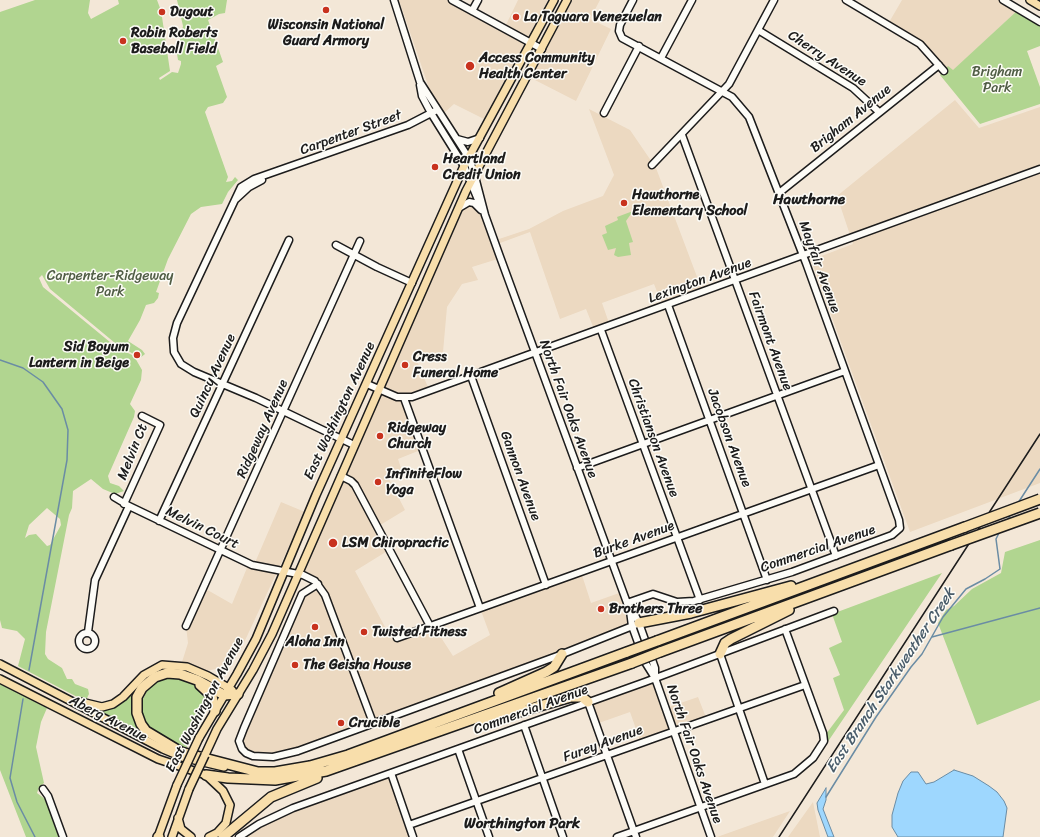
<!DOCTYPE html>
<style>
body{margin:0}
canvas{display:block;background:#f3e7d7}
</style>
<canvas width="1040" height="837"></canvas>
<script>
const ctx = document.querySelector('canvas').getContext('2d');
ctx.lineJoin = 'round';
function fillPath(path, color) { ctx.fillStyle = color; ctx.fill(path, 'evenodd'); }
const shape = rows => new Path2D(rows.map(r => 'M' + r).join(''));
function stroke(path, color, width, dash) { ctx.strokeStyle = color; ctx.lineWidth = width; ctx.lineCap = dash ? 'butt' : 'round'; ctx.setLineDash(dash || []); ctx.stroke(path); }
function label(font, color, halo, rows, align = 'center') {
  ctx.font = font + ' Sriracha,sans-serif'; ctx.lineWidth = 3; ctx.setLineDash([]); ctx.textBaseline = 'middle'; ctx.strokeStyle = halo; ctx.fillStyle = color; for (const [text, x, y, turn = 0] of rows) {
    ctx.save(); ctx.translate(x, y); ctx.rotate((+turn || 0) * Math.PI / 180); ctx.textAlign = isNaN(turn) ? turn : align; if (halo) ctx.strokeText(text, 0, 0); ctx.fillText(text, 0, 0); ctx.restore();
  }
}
fillPath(shape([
 [399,0,447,0,503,31,518,0,548,0,484,119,454,104,444,113,429,88],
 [572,0,600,0,590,19,611,29,576,101,531,78],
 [902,0,1003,0,1019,9,953,71,944,71,923,46,888,24],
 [955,100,979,128,1040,107,1040,483,910,532,811,260,853,244,837,196],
 [589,109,630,130,656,168,702,290,662,304,654,284,602,303,609,323,594,329,586,309,560,319,530,232,500,243,499,239,529,229,563,211,603,196,614,175],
 [469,202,483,211,501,258,472,267,478,280,462,284,447,307,443,352,417,361,430,392,404,398,423,449,398,459,402,471,388,477,405,510,377,527,389,550,355,571,392,640,433,625,453,656,490,635,480,608,581,572,591,603,622,592,632,626,284,756,246,753,240,736,249,724,286,643,291,631,291,626,304,597,316,591,318,584,298,574,458,209],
 [281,502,305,512,241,649,235,658,219,668,207,671,182,662,188,643,186,626,204,588,232,604,249,563,254,565],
 [655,678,666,708,698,697,707,720,641,743,630,712,596,724,588,702],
 [391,773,413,837,239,837,259,824],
 [813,802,820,837,788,837],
 [790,811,773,837,717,837]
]), '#ecd9c1');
fillPath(shape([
 [35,0,90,0,88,13,91,19,119,4,118,0,157,0,160,8,159,9,162,17,170,71,159,78,160,80,172,72,178,73,181,64,181,61,178,60,177,54,183,26,177,0,227,0,225,13,219,14,208,20,223,62,216,66,227,97,223,103,208,107,205,112,228,177,226,182,232,181,235,177,238,180,228,192,222,204,201,207,191,214,168,259,156,292,159,293,158,298,154,303,146,305,140,320,128,341,142,350,145,354,140,358,115,343,50,289,42,275,39,278,43,287,116,347,134,356,142,370,141,380,130,404,135,411,134,417,108,476,110,483,119,486,124,491,115,494,103,489,91,479,73,491,72,508,69,515,46,632,45,654,48,659,62,668,67,679,72,679,75,684,88,689,89,694,86,700,83,700,18,666,25,639,17,631,2,628,0,620,0,12],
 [47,508,60,519,61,525,50,545,47,546,36,534,29,535,25,538,29,525],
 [1019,9,1040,25,1040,46,1027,51,1040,87,1040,104,980,124,940,75,948,66,953,70],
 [633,211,626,221,633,242,629,243,631,255,618,257,614,255,616,248,608,250,602,235,607,233,605,226,618,220,617,217],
 [1040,540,1040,700,977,725,938,623,946,610,954,606,972,589,1001,573,1005,552],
 [942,573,827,743,826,734,844,710,833,678,840,675,829,648,842,642,832,614],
 [176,667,192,670,220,687,220,688,199,675,181,669,166,669,152,674,138,688,133,700,134,714,141,731,94,708,105,708,119,703,151,673,161,669],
 [173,677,186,680,202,690,211,702,185,750,147,728,142,715,142,701,148,689,159,680],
 [0,684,47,708,41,722,36,747,44,783,39,787,37,793,45,799,59,837,26,837,0,770]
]), '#b1d590');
const water = shape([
 [954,770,973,776,989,786,997,792,1004,801,1007,808,1003,837,898,837,892,827,892,815,898,793,903,781,911,772,918,772,926,784,934,782,954,770],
 [826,788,826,800,823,809,834,837,828,837,818,810,817,803,826,788]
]);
fillPath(water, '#9ed7fe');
stroke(water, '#6a8ca4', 1);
stroke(shape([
 [0,360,23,368,43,382,62,409,68,430,67,460,29,670],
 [1018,503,1040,469],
 [1007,521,1011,514],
 [932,637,1040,608],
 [23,699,10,778,17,802,35,837],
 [826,797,876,717,911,667,922,654,943,617,966,589,985,579,1000,569,996,539,1000,531]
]), '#6a8ca4', 1.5);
const minor = shape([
 [394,0,420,82,465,152,473,169,485,215,499,254,630,611,632,626,645,662,655,678,711,837],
 [452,0,542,49],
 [846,0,920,44,944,71],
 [1003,0,1040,22],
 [472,11,478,0],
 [758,30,853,88,879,112],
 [661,58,692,0],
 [420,85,422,96,431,113,464,166,481,207],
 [604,113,639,46],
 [682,135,836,556],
 [457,139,468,142,480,138],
 [652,165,729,84,774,0],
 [779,193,939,65],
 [236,199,249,187,262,180],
 [459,208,469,202,474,203,481,210],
 [336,245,377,267,412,283],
 [668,305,767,580],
 [601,330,700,600],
 [471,376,546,585],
 [367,384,397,397,412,397,1040,169],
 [404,398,480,608],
 [354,445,256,398,194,372,181,364,174,352,173,338,177,323,241,187,254,179,408,125,437,110],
 [577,468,845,371],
 [341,476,351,481,355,485,430,626],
 [114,497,129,506,252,565,303,575,315,581,325,595,373,723],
 [124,504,160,425,142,416],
 [159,521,289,240],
 [318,584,302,594,244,728,239,741,242,749,246,753,253,756,273,757,298,751,560,655,635,625],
 [627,603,653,594,677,602,694,601,792,572,892,535,900,528,899,520,806,263,749,117,732,97,622,38,619,31,620,25,633,0],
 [630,611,635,615,639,623,655,668,655,678],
 [186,626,360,241],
 [88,632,95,580,129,506],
 '79 641a8 8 0 1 1 16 0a8 8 0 1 1-16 0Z',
 [397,638,879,465],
 [720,654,765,784],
 [588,702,636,837],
 [524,725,563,837],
 [458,749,489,837],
 [391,773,413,837],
 [43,789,48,796,63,837],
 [409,825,805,685],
 [239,837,259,824,293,808,645,682,834,611],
 [617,837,794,774,813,758,824,741,823,733,785,629]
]);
const major = shape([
 [1030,0,1040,6],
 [0,664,163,749,182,757,224,767],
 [0,679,158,759,206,775,223,791,230,805,226,823,217,833,209,837],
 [81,702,102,707,113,704,123,697,144,675,162,665,187,667,208,676,232,690],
 [199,738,237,674,256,639,316,495,464,166,554,0],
 [205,755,217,729,253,670,272,634,466,191,567,0],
 [178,818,181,829,191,837],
 [158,837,177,785],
 [172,837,189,789]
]);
const highway = shape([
 [639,623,691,613,791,586],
 [657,641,965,527],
 [660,652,951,545],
 [720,654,725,643,731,639,789,610],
 [200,685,212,696,215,711],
 [499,693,546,672,554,667,562,654],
 [238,694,224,695,197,680,180,674,167,673,155,677,142,688,137,697,137,713,141,724,146,731,181,752,258,772,275,772,310,766,348,755,627,652],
 [484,722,571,697,582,697,588,702],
 [206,775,228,778,275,780,326,771,632,663],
 [158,837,159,837],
 [223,837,271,797,317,778]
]);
stroke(minor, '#1c1c1c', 9);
stroke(major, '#1c1c1c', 10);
stroke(highway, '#1c1c1c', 12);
stroke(minor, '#fdfcf7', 6);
stroke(major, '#f8deab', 7);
stroke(highway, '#f8deab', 9);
stroke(shape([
 [779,837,1040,434]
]), '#1c1c1c', 1.5);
const majorBridge = shape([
 [177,785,199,738],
 [189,789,205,755]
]);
const highwayBridge = shape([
 [965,527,1040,499],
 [951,545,1040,513],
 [627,652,657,641],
 [632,663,660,652]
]);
stroke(majorBridge, '#1c1c1c', 10, []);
stroke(highwayBridge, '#1c1c1c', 12, []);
stroke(majorBridge, '#f8deab', 7);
stroke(highwayBridge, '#f8deab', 9);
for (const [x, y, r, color] of [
 [326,10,4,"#c8321e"],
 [162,12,4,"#c8321e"],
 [516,17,4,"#c8321e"],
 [123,41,4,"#c8321e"],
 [470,66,5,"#c8321e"],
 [435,167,4,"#c8321e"],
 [624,203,4,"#c8321e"],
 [137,355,4,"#c8321e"],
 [405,365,4,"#c8321e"],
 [380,436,4,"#c8321e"],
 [378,482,4,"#c8321e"],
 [333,543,5,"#c8321e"],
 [601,609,4,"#c8321e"],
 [315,627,4,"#c8321e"],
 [364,632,4,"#c8321e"],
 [295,665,4,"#c8321e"],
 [341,723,4,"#c8321e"]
]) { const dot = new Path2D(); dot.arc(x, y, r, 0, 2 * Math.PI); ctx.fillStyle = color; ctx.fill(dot); stroke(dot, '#fdfcf7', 1.5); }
label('bold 14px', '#1c1c1c', '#fdfcf7', [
 ["Dugout",170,12],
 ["La Taguara Venezuelan",524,17],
 ["Wisconsin National",326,25,"center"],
 ["Guard Armory",326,41,"center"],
 ["Robin Roberts",131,33],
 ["Baseball Field",131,49],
 ["Access Community",479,58],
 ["Health Center",479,74],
 ["Heartland",443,159],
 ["Credit Union",443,175],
 ["Hawthorne",632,195],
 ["Elementary School",632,211],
 ["Sid Boyum",129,347,"right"],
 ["Lantern in Beige",129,363,"right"],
 ["Cress",413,357],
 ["Funeral Home",413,373],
 ["Ridgeway",388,428],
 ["Church",388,444],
 ["InfiniteFlow",386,474],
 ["Yoga",386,490],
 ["LSM Chiropractic",342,543],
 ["Brothers Three",609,609],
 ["Twisted Fitness",372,632],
 ["Aloha Inn",315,642,"center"],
 ["The Geisha House",303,665],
 ["Crucible",349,723]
], 'left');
label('14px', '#1c1c1c', '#fdfcf7', [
 ["Cherry Avenue",827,59,33],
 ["Brigham Avenue",851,119,-39],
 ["Carpenter Street",351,133,-20],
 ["Mayfair Avenue",819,267,70],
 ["Lexington Avenue",700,281,-20],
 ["Fairmont Avenue",770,341,70],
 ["Quincy Avenue",213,376,-65],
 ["North Fair Oaks Avenue",568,409,70],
 ["East Washington Avenue",340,411,-65],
 ["Ridgeway Avenue",263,429,-66],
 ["Christianson Avenue",653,438,70],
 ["Jacobson Avenue",729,438,70],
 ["Melvin Ct",133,452,-68],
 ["Gannon Avenue",520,476,70],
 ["Melvin Court",202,528,26],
 ["Burke Avenue",634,540,-20],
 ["Commercial Avenue",818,549,-19],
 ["East Washington Avenue",205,705,-62],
 ["Commercial Avenue",531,710,-20],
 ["Aberg Avenue",108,719,27],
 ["Furey Avenue",603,744,-20],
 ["North Fair Oaks Avenue",694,754,71]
]);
label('14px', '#505d45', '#fdfcf7', [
 ["Brigham",997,72],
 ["Park",997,88],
 ["Carpenter-Ridgeway",110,276],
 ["Park",110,292]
]);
label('bold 15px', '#1c1c1c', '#fdfcf7', [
 ["Hawthorne",809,200],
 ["Worthington Park",522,824]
]);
label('italic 15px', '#4a5d6b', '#fdfcf7', [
 ["East Branch Starkweather Creek",891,681,-56]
]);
</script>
